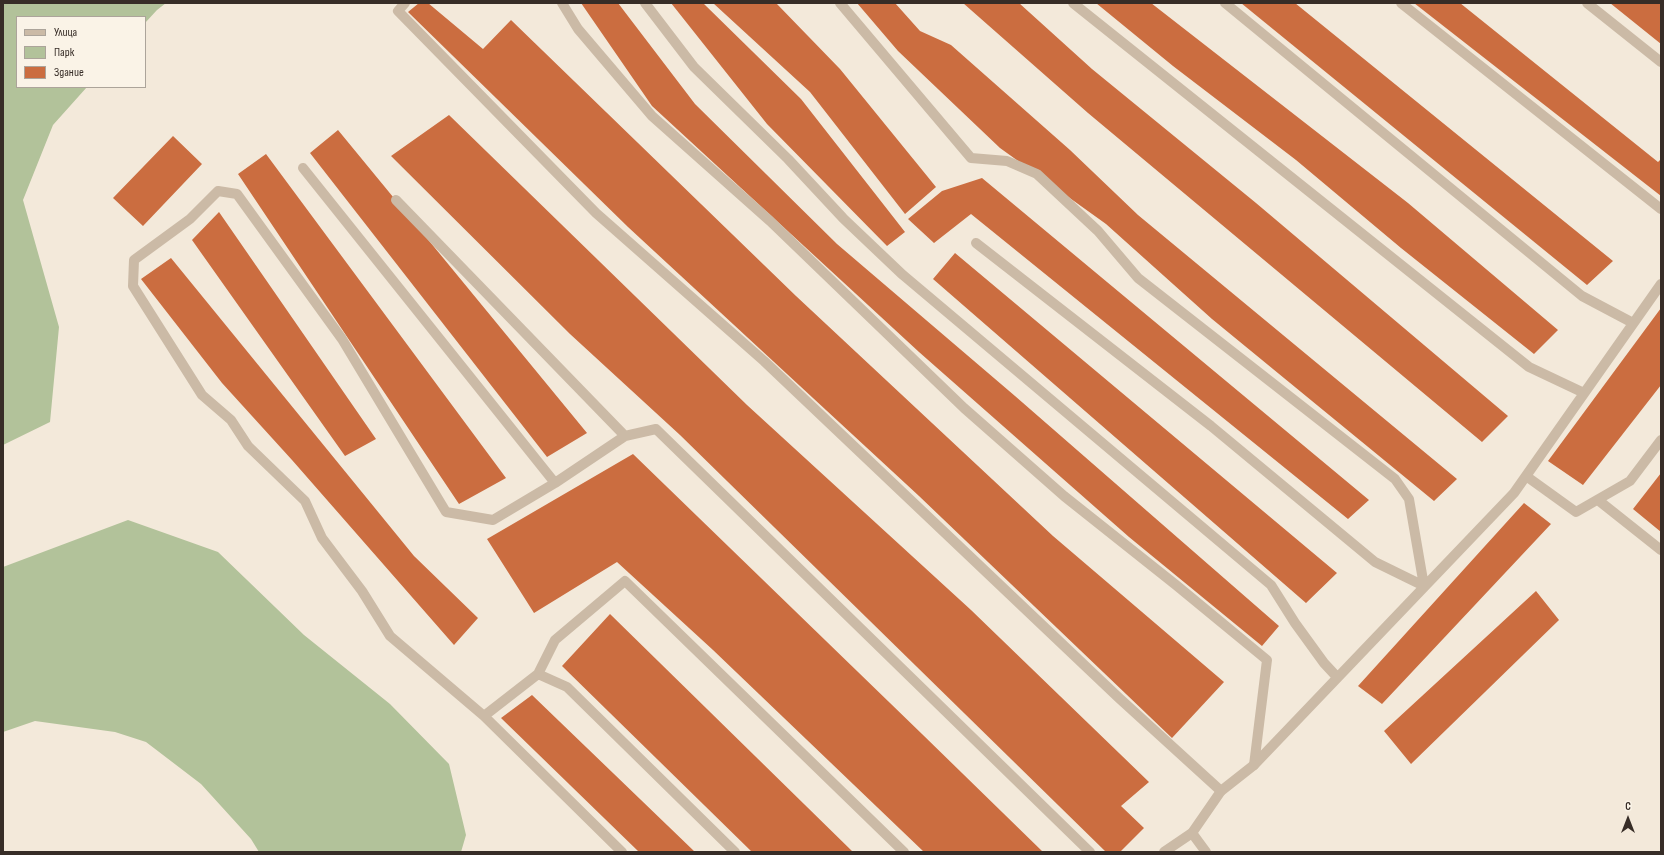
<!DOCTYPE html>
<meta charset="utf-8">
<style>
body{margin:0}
#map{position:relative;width:1664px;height:855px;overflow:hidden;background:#f3e9da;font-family:"Sofia Sans Condensed",sans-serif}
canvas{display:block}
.frame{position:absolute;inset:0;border:4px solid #372d27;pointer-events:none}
.legend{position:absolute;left:16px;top:16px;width:130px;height:72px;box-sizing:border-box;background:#faf3e7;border:1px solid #aca49a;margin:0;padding:5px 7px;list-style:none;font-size:12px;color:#372d27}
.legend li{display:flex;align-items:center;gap:8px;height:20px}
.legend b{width:20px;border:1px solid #aca49a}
.north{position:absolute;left:1608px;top:799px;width:40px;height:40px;-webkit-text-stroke:3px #faf3e7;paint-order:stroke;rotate:0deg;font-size:11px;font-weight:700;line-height:16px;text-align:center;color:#372d27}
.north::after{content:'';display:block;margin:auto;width:14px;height:18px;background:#372d27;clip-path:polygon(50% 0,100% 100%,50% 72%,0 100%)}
</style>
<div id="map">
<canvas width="1664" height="855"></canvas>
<div class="frame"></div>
<ul class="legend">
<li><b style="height:5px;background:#cbbaa6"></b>Улица</li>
<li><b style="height:11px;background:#b2c29a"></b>Парк</li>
<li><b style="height:11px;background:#cb6d40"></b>Здание</li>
</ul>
<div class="north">С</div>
</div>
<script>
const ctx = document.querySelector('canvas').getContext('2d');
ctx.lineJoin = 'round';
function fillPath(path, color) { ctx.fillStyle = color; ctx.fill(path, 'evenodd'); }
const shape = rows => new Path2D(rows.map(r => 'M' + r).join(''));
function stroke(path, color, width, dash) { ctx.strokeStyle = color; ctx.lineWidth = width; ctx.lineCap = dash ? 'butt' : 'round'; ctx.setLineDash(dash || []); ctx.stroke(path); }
fillPath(shape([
 [3,3,166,3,157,10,145,23,145,17,17,17,17,87,87,87,53,125,23,200,59,327,50,422,3,445],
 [128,520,218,552,304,635,390,704,449,764,466,835,461,852,259,852,251,839,201,784,146,742,115,732,35,721,3,732,3,567]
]), '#b2c29a');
fillPath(shape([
 [419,3,428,3,483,49,511,20,796,296,1053,536,1224,682,1172,738,919,496,628,227,408,12],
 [581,3,618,3,695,104,837,244,1015,396,1279,626,1262,646,1129,537,919,352,652,106],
 [671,3,703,3,801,99,905,232,887,246,767,124],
 [713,3,776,3,840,69,936,187,905,214,810,92],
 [857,3,895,3,920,31,951,45,1070,150,1138,215,1457,479,1434,501,1212,319,1106,224,1000,148,898,51],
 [963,3,1019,3,1092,69,1256,203,1508,416,1482,442,1088,113],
 [1096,3,1151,3,1408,203,1558,330,1534,354,1401,248,1296,160,1173,66],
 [1241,3,1295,3,1613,261,1587,285],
 [1414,3,1460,3,1658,162,1661,159,1661,196],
 [1610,3,1660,3,1661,44],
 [449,115,747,405,971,610,1149,782,1121,806,1144,828,1120,852,1106,852,680,435,570,334,391,156],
 [338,130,587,433,547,457,310,153],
 [173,136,202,164,143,226,113,198],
 [266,154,506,478,459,504,238,174],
 [982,178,1369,500,1348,519,971,214,934,243,908,219,942,191],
 [219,212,376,439,345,456,192,240],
 [955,253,1337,573,1306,603,933,279],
 [171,258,414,556,478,618,454,645,292,460,222,383,141,279],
 [1661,308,1661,385,1583,485,1548,461],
 [633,454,922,734,1043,852,924,852,713,650,617,562,534,613,487,539],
 [1661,473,1661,532,1633,509],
 [1524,503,1551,524,1382,704,1358,686],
 [1536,591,1559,620,1411,764,1384,731],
 [610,614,853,852,752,852,562,666],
 [532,695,695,852,639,852,501,718]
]), '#cb6d40');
stroke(shape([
 [405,3,398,11,596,213,764,361,1119,698,1221,791],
 [562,3,578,29,652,116,770,221,964,408,1064,496,1176,585,1267,660,1254,765],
 [645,3,694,67,788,159,843,218,903,275,1271,585,1295,623,1324,663,1337,677],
 [840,3,971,158,1007,161,1037,174,1098,231,1138,278,1395,479,1409,499,1424,586],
 [1073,3,1529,367,1584,393],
 [1225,3,1582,296,1633,323],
 [1401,3,1661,209],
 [1587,3,1661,62],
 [303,168,555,483],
 [396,200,625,436],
 [976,243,1211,426,1375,562,1424,586],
 [1526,476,1576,512,1630,481,1661,440],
 [1598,500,1661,550],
 [538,674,567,687,735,852],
 [484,716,538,674,555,640,625,581,904,852],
 [1254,765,1514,493,1661,284],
 [1192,833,1206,852],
 [622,852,484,716,390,636,362,591,322,538,305,501,248,446,231,420,202,395,133,286,134,260,190,219,218,191,237,194,342,339,446,512,493,520,555,483,625,436,656,429,1090,852]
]), '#cbbaa6', 10);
stroke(shape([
 [1164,852,1192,833,1221,791,1254,765]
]), '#cbbaa6', 10);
</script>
